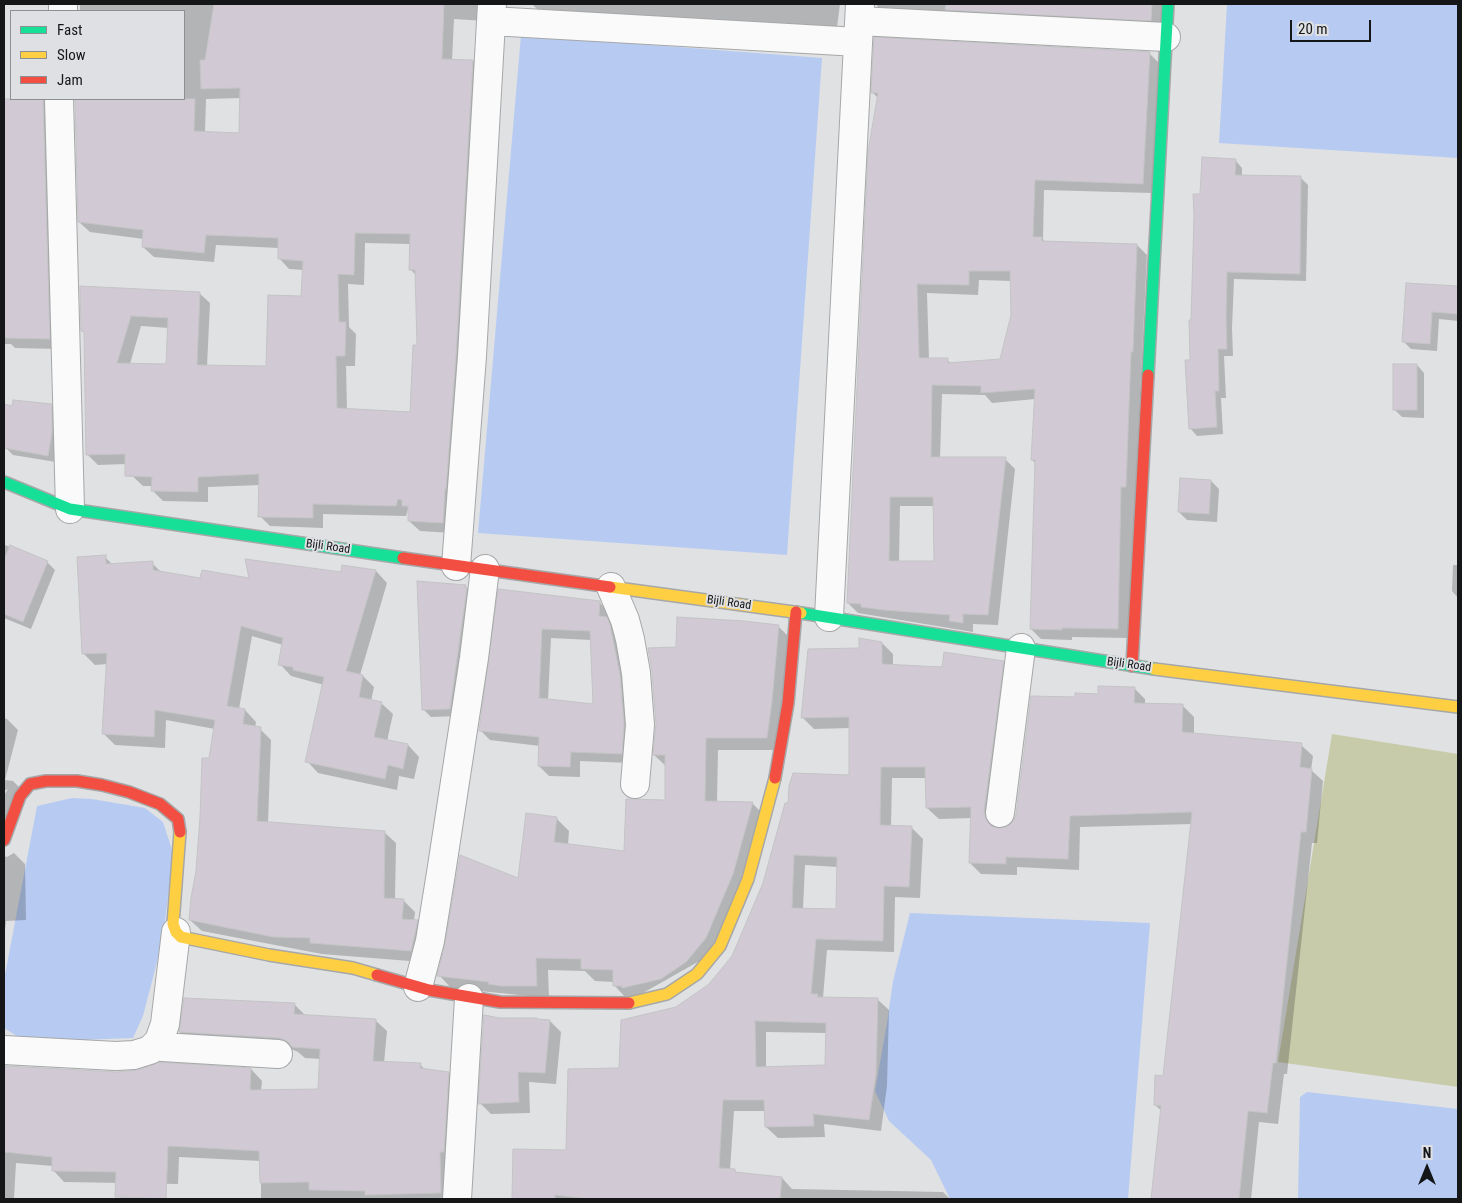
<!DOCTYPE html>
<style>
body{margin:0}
#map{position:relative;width:1462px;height:1203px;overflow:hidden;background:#e0e1e3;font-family:"Roboto Condensed",sans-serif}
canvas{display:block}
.frame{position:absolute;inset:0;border:5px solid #151617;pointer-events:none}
.legend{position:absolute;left:10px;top:10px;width:175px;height:90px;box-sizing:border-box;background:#dfe0e4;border:1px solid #8e8f92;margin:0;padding:6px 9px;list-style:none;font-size:15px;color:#151617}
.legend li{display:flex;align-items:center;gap:10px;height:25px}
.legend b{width:25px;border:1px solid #8e8f92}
.north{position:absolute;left:1402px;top:1143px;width:50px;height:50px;-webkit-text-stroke:4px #dfe0e4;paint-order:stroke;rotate:0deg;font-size:14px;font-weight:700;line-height:20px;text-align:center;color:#151617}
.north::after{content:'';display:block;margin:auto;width:18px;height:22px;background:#151617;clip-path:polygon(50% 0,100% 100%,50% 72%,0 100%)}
.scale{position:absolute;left:1290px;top:20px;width:81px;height:22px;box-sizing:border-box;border:2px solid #151617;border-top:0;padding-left:6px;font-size:15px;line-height:18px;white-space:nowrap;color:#151617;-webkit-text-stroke:4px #dfe0e4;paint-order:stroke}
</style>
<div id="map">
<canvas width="1462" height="1203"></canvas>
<div class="frame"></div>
<ul class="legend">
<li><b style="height:6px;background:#16e098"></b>Fast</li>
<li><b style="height:6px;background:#ffcf43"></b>Slow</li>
<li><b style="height:6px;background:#f24e42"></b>Jam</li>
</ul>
<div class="north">N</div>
<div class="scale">20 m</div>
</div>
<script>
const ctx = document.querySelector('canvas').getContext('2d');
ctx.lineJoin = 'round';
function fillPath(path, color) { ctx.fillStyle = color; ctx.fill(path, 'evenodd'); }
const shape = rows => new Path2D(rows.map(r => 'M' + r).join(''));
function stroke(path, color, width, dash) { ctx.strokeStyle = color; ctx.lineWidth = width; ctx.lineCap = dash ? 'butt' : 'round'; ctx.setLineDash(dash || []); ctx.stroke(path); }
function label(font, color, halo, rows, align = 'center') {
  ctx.font = font + ' "Roboto Condensed",sans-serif'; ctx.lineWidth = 4; ctx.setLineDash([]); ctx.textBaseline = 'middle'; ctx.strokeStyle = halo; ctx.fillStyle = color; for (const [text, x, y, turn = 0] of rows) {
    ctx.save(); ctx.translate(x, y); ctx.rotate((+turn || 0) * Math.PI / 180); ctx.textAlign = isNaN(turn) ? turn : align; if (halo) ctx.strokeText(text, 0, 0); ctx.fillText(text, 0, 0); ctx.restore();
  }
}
fillPath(shape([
 [1332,734,1458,754,1458,1087,1278,1062]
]), '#c7cbaa');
fillPath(shape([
 [1227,4,1458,4,1458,158,1219,143],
 [521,35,822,58,787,555,478,533],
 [72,798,92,799,145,808,163,822,173,853,163,939,143,1016,133,1038,53,1041,20,1038,4,1028,4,980,37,806],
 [910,913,1150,923,1128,1199,950,1199,931,1160,889,1121,875,1091,887,1023,893,981],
 [1307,1092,1458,1109,1458,1199,1298,1199,1300,1097]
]), '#b7cbf2');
fillPath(shape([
 [80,4,492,4,486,21,454,19,452,61,473,61,483,72,453,533,420,531,409,521,409,506,406,516,323,514,323,528,270,526,260,516,260,485,208,487,208,502,163,501,153,491,153,486,143,486,126,470,126,464,98,465,87,454,86,334,82,331,199,293,210,303,207,366,267,368,302,297,304,270,289,269,279,258,279,248,216,245,214,262,154,257,143,247,144,239,90,232,79,222,76,99,184,99,184,11,80,11],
 [241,98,240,134,205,132,206,99],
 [365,243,411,244,410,269,416,275,418,347,411,413,347,410,346,366,355,366,356,334,349,327,348,284,364,285],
 [141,326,169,328,167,365,130,364],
 [532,4,840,4,836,35,543,15],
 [877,4,1171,4,1164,33,890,18,877,6],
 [1149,53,1159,63,1152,193,1044,190,1043,239,1045,242,1137,245,1147,255,1128,638,1072,637,1072,640,1041,639,1031,629,1036,464,1032,460,1035,399,992,403,985,395,942,394,940,458,1005,459,1015,469,998,625,973,624,973,632,858,613,848,603,878,98,872,92],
 [979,280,1012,281,1012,315,1001,360,952,364,947,360,929,359,927,293,978,295],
 [900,506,935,506,936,562,899,562],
 [20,99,46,99,60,349,15,348,11,344,4,344,4,148,18,148],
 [1235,160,1242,168,1242,176,1301,178,1308,185,1306,281,1234,279,1232,328,1233,356,1224,356,1226,398,1221,398,1223,434,1197,436,1190,428,1192,322,1202,195],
 [1407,284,1458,287,1458,321,1439,319,1437,351,1411,349,1403,341],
 [1417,365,1424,373,1424,418,1402,417,1394,409],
 [51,405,59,413,56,462,13,455,4,446,4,406,13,408],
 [1211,481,1219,489,1217,522,1187,520,1179,512],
 [5,545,47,562,55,570,31,629,4,618,4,549],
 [105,557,113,565,152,563,162,573,201,579,250,579,342,573,343,566,376,571,387,583,360,675,363,676,374,687,371,701,381,703,393,714,387,741,408,745,419,757,414,779,399,776,397,790,318,773,307,761,324,685,291,676,280,664,283,645,252,636,239,709,245,710,256,722,255,728,260,729,271,740,268,823,384,832,396,843,395,900,403,900,415,912,414,921,417,922,428,933,422,962,322,954,202,931,190,920,215,729,166,720,165,748,115,745,104,734,107,664,95,665,83,653],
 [1453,565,1458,565,1458,598,1452,591],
 [465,586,473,594,458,716,431,717,423,709],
 [499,590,599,602,609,612,609,620,616,628,634,736,631,763,580,761,580,777,549,776,539,766,540,746,490,740,480,730],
 [551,638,591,640,594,705,548,700],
 [779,627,791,639,779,750,718,750,717,802,752,803,765,816,719,950,634,998,626,998,614,985,614,982,595,981,585,971,548,970,549,998,451,988,439,975,519,880,557,819,569,831,568,845,626,852,667,801,667,767,654,755,677,648],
 [882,643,893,654,893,666,943,668,1003,662,1014,674,995,823,996,829,1006,829,1013,824,1076,699,1134,688,1145,699,1145,705,1183,706,1194,717,1194,734,1301,745,1313,756,1311,770,1323,781,1317,843,1312,843,1287,1074,1284,1074,1278,1124,1259,1122,1251,1199,1152,1199,1162,1111,1155,1105,1164,1077,1192,824,1080,827,1079,870,1017,867,1017,875,981,874,970,863,972,818,939,819,927,808,926,778,892,778,891,827,912,828,923,839,920,898,895,897,894,952,827,950,823,998,877,999,889,1010,887,1086,881,1131,824,1124,825,1137,778,1138,766,1127,766,1111,734,1111,730,1170,735,1170,738,1174,782,1178,792,1189,943,1192,950,1199,513,1199,514,1150,567,1151,620,1070,671,1010,710,985,735,953,764,885,850,776,850,728,814,729,803,718,860,649],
 [805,865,838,867,837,911,803,909],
 [766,1032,827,1033,826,1066,766,1067],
 [4,718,7,719,18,730,5,780,13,781,24,792,4,837,4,795,8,789,4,791],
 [14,853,25,864,26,920,6,921,4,939,4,856,7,857],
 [294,1004,306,1016,375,1020,387,1031,384,1063,420,1064,425,1070,448,1073,460,1084,451,1199,261,1199,261,1161,179,1157,178,1184,64,1182,53,1170,53,1166,16,1163,14,1198,36,1199,4,1199,4,1067,115,1073,251,1069,262,1081,261,1091,319,1090,321,1059,305,1058,298,1052,291,1049,191,1043,180,1032],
 [500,1019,550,1021,561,1032,556,1084,529,1082,530,1113,491,1114,480,1103]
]), '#0003');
const building = shape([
 [214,4,444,4,442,59,473,60,456,355,446,489,445,489,443,523,408,521,408,506,402,506,402,500,398,499,396,506,313,504,313,518,258,517,259,474,198,477,198,492,151,491,152,477,125,476,125,454,86,455,84,332,81,331,80,286,200,292,197,365,266,366,268,295,301,296,303,261,278,259,278,238,206,235,204,253,142,247,143,230,78,222,75,99,195,99,194,131,239,133,240,88,201,89,200,60,205,60,214,4],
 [355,233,410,234,409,270,415,270,417,345,413,345,410,412,337,408,336,356,345,356,346,322,339,322,338,274,354,275,355,233],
 [131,316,168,318,166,364,117,363,131,316],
 [946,4,1152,4,1151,21,945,10,946,4],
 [874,37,1150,52,1143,184,1035,180,1033,237,1042,237,1042,241,1137,244,1133,352,1131,352,1126,487,1121,487,1118,629,1062,628,1062,630,1030,629,1035,460,1031,460,1035,389,981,393,981,386,932,385,931,457,1006,457,988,615,963,614,963,623,949,621,950,615,884,610,861,607,861,604,847,603,868,152,878,93,871,93,874,37],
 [969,271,1010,271,1011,315,1000,359,948,363,948,358,919,358,917,284,969,285,969,271],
 [890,497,933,497,934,561,889,561,890,497],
 [4,99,43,99,50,339,4,338,4,99],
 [1202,157,1236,159,1235,175,1301,176,1300,274,1227,272,1226,320,1227,349,1218,349,1219,391,1215,391,1217,427,1189,429,1185,360,1190,360,1189,320,1191,320,1194,216,1193,194,1200,194,1202,157],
 [1406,283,1458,286,1458,314,1432,312,1430,344,1402,342,1406,283],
 [1393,364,1417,364,1417,410,1393,410,1393,364],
 [13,400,52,404,52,433,48,456,4,448,4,404,12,406,13,400],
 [1180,478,1211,480,1209,514,1178,512,1180,478],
 [10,545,48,561,23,622,4,614,4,560,10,545],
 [106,555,106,564,153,561,153,570,200,578,202,570,249,578,245,559,341,572,342,565,376,570,346,671,363,675,359,697,382,702,374,737,408,744,403,769,388,765,385,779,305,762,324,677,293,670,293,667,278,665,283,638,241,626,227,706,245,709,243,724,261,727,257,821,385,831,384,898,404,899,402,919,418,920,411,951,310,943,310,938,273,937,189,920,191,898,196,871,200,817,202,758,209,758,215,720,155,710,154,737,102,734,107,653,82,654,77,557,106,555],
 [417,581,466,585,465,587,467,587,450,709,422,710,417,581],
 [498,589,600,601,599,616,607,617,610,625,620,675,624,725,622,754,571,752,570,767,538,766,539,737,479,731,498,589],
 [542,629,590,631,593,704,539,698,542,629],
 [677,617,744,621,779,625,772,701,767,738,706,738,705,801,753,802,733,874,706,938,686,962,661,979,622,988,622,986,613,986,613,970,581,969,581,959,536,958,537,986,501,986,488,984,489,982,437,976,445,944,460,855,518,878,526,813,557,817,554,842,624,851,626,799,665,800,665,755,653,755,656,724,652,672,648,648,676,647,677,617],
 [859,638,882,642,882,664,942,667,944,652,1004,661,984,811,986,819,991,826,998,828,1006,827,1013,822,1016,815,1031,696,1075,697,1075,693,1098,694,1098,686,1135,687,1134,703,1183,704,1182,732,1302,743,1300,767,1312,769,1306,832,1301,832,1276,1063,1273,1063,1267,1113,1248,1111,1239,1199,1151,1199,1161,1106,1154,1105,1155,1075,1163,1076,1192,812,1070,816,1068,859,1006,857,1006,864,969,863,971,807,926,808,925,767,881,767,880,825,912,826,909,887,884,886,883,941,816,939,811,994,818,994,817,997,878,998,876,1074,869,1120,813,1114,814,1126,765,1127,764,1100,723,1100,719,1168,735,1169,735,1172,782,1177,780,1199,588,1199,555,1195,555,1199,512,1199,513,1149,566,1150,568,1069,619,1068,621,1020,676,1007,709,984,732,956,763,883,785,803,788,803,789,786,793,773,849,775,849,717,801,718,808,649,859,648,859,638],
 [794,855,837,857,836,909,792,908,794,855],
 [755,1021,826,1023,825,1065,756,1067,755,1021],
 [184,998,295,1003,294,1014,376,1019,373,1061,421,1063,420,1068,449,1072,444,1152,440,1152,441,1193,365,1195,365,1191,309,1190,309,1182,260,1183,259,1151,168,1146,166,1199,115,1197,116,1172,52,1171,52,1157,4,1152,4,1066,117,1072,138,1070,159,1062,251,1068,250,1090,318,1089,320,1049,292,1047,287,1041,279,1038,179,1032,184,998],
 [484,1015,500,1018,537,1018,537,1019,550,1020,545,1073,518,1072,519,1102,478,1104,484,1015]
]);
fillPath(building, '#d1cad4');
stroke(building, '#c3c3c5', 1);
const street = shape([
 [63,11,63,4],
 [491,21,858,42],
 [859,21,1166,37],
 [59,99,70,509],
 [456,566,472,356,492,4],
 [611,587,625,620,630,639,636,673,640,725,635,784],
 [829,617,860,4],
 [1000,813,1021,648],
 [418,987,430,941,441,873,474,658,485,569],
 [159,1041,162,1047,278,1054],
 [4,1050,116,1056,134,1055,150,1050,159,1041,165,1024,176,932],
 [457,1199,469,998]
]);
const fast = shape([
 [1148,375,1168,4],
 [4,482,70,509,403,558],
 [801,613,1154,669]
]);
const slow = shape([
 [610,587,801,613],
 [1154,669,1458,707],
 [180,832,173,924,176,932,181,937,269,955,353,968,377,975],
 [629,1003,667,994,697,974,720,946,748,879,775,778]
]);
const jam = shape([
 [403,558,610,587],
 [1132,666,1148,375],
 [775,778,788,703,796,612],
 [4,840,20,796,30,784,46,781,77,781,102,785,129,792,160,804,178,819,180,832],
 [377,975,429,990,500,1002,629,1003]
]);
stroke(street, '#a6a7a8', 30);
stroke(fast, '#a6a7a8', 14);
stroke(slow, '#a6a7a8', 14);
stroke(jam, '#a6a7a8', 14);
stroke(street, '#fafafb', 28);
stroke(fast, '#16e098', 11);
stroke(slow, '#ffcf43', 11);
stroke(jam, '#f24e42', 11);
label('12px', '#151617', '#dfe0e4', [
 ["Bijli Road",328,547,8],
 ["Bijli Road",729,603,8],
 ["Bijli Road",1129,665,8]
]);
</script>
